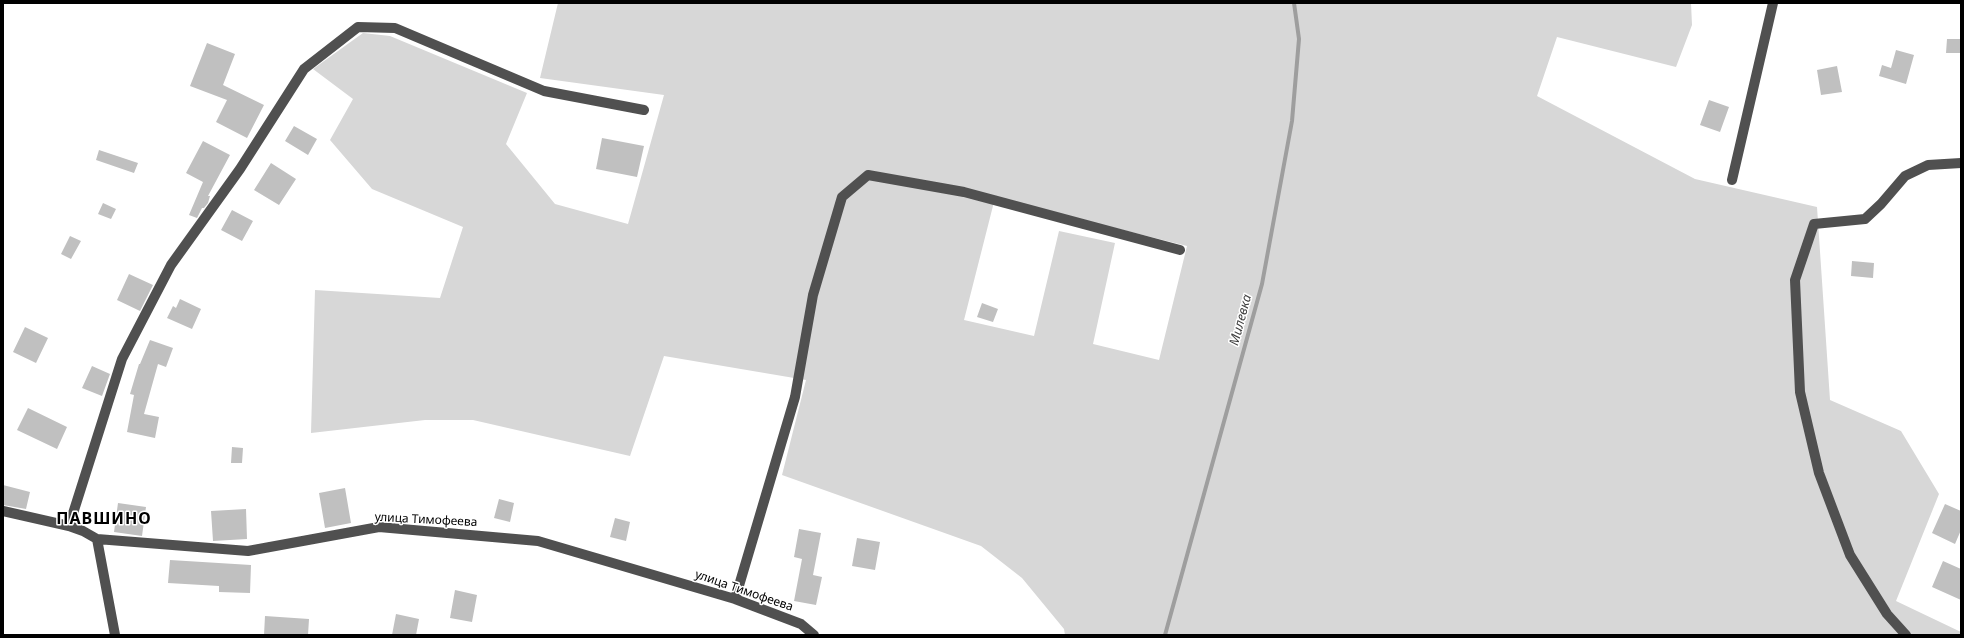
<!DOCTYPE html>
<meta charset="utf-8">
<style>
body{margin:0}
#map{position:relative;width:1964px;height:638px;overflow:hidden;background:#fff;font-family:"Noto Sans",sans-serif}
canvas{display:block}
.frame{position:absolute;inset:0;border:4px solid #000;pointer-events:none}
</style>
<div id="map">
<canvas width="1964" height="638"></canvas>
<div class="frame"></div>
</div>
<script>
const ctx = document.querySelector('canvas').getContext('2d');
ctx.lineJoin = 'round';
function fillPath(path, color) { ctx.fillStyle = color; ctx.fill(path, 'evenodd'); }
const shape = rows => new Path2D(rows.map(r => 'M' + r).join(''));
function stroke(path, color, width, dash) { ctx.strokeStyle = color; ctx.lineWidth = width; ctx.lineCap = dash ? 'butt' : 'round'; ctx.setLineDash(dash || []); ctx.stroke(path); }
function label(font, color, halo, rows, align = 'center') {
  ctx.font = font + ' "Noto Sans",sans-serif'; ctx.lineWidth = 3; ctx.setLineDash([]); ctx.textBaseline = 'middle'; ctx.strokeStyle = halo; ctx.fillStyle = color; for (const [text, x, y, turn = 0] of rows) {
    ctx.save(); ctx.translate(x, y); ctx.rotate((+turn || 0) * Math.PI / 180); ctx.textAlign = isNaN(turn) ? turn : align; if (halo) ctx.strokeText(text, 0, 0); ctx.fillText(text, 0, 0); ctx.restore();
  }
}
fillPath(shape([
 [558,3,1691,3,1692,25,1676,67,1557,37,1537,96,1695,179,1817,207,1830,400,1901,431,1939,494,1896,601,1961,632,1961,635,1065,635,1064,629,1022,578,981,546,782,475,806,380,664,356,630,456,473,420,425,420,311,433,315,290,440,298,463,227,372,189,330,140,353,99,313,69,363,33,390,36,527,93,506,144,555,204,628,224,664,95,540,78],
 [995,198,1187,246,1159,360,1093,344,1115,243,1059,231,1034,336,964,320]
]), '#d7d7d7');
stroke(shape([
 [1165,635,1262,284,1292,121,1299,39,1294,3]
]), '#9e9e9e', 4);
fillPath(shape([
 [1947,39,1961,39,1961,53,1946,53],
 [207,43,235,54,223,85,264,105,247,138,216,122,227,100,190,86],
 [1896,50,1914,55,1906,84,1879,76,1882,65,1891,68],
 [1837,66,1842,92,1821,95,1817,70],
 [1709,100,1729,107,1720,132,1700,125],
 [294,126,317,139,308,155,285,141],
 [602,138,644,146,637,177,596,169],
 [203,141,230,155,208,196,210,196,208,203,204,208,202,208,197,218,189,215,203,182,186,173],
 [99,150,138,163,134,173,96,160],
 [271,163,296,179,279,205,254,190],
 [103,203,116,209,111,219,98,214],
 [232,210,253,221,242,241,221,230],
 [70,236,81,241,71,259,61,254],
 [1852,261,1874,263,1873,278,1851,276],
 [129,274,153,285,140,311,117,300],
 [180,299,201,309,192,329,167,318,173,306,176,308],
 [982,303,998,309,993,322,977,317],
 [25,327,48,338,36,363,13,352],
 [150,340,173,348,166,367,158,364,144,414,159,417,155,438,127,432,134,395,130,394,139,364,140,364],
 [92,366,110,374,102,396,82,388],
 [28,408,67,427,57,449,17,430],
 [232,447,243,448,242,463,231,463],
 [3,485,30,492,26,509,3,505],
 [345,488,351,523,325,528,319,493],
 [499,499,514,503,510,522,494,518],
 [118,503,146,507,142,536,114,532],
 [1945,504,1961,511,1961,530,1955,544,1932,533],
 [246,509,247,539,213,541,211,511],
 [615,518,630,522,626,541,610,537],
 [799,529,821,533,813,575,822,577,816,605,794,601,802,559,794,557],
 [857,538,880,542,875,570,852,566],
 [170,560,251,565,250,593,219,592,219,586,168,583],
 [1943,561,1961,569,1961,600,1932,587],
 [455,590,477,595,472,622,450,618],
 [396,614,419,619,416,635,392,635],
 [265,616,309,619,308,635,264,635]
]), '#c0c0c0');
stroke(shape([
 [1732,180,1773,3],
 [3,511,69,526,83,531,97,539,248,551,379,527,538,541,735,599,801,624,814,635],
 [69,526,122,359,171,265,240,169,304,69,358,27,395,28,544,91,644,110],
 [97,539,115,635],
 [735,599,795,397,813,295,842,197,868,175,964,192,1180,250],
 [1906,635,1887,614,1850,555,1819,473,1800,392,1795,280,1814,224,1865,219,1881,204,1905,176,1928,165,1961,163]
]), '#505050', 10);
label('12px', '#000', '#fff', [
 ["улица Тимофеева",426,520,3],
 ["улица Тимофеева",744,591,19]
]);
label('italic 13px', '#3f3f3f', '#fff', [
 ["Милевка",1241,320,-75]
]);
ctx.letterSpacing = '1px';
label('bold 16px', '#000', '#fff', [
 ["ПАВШИНО",104,519]
]);
ctx.letterSpacing = '0px';
</script>
